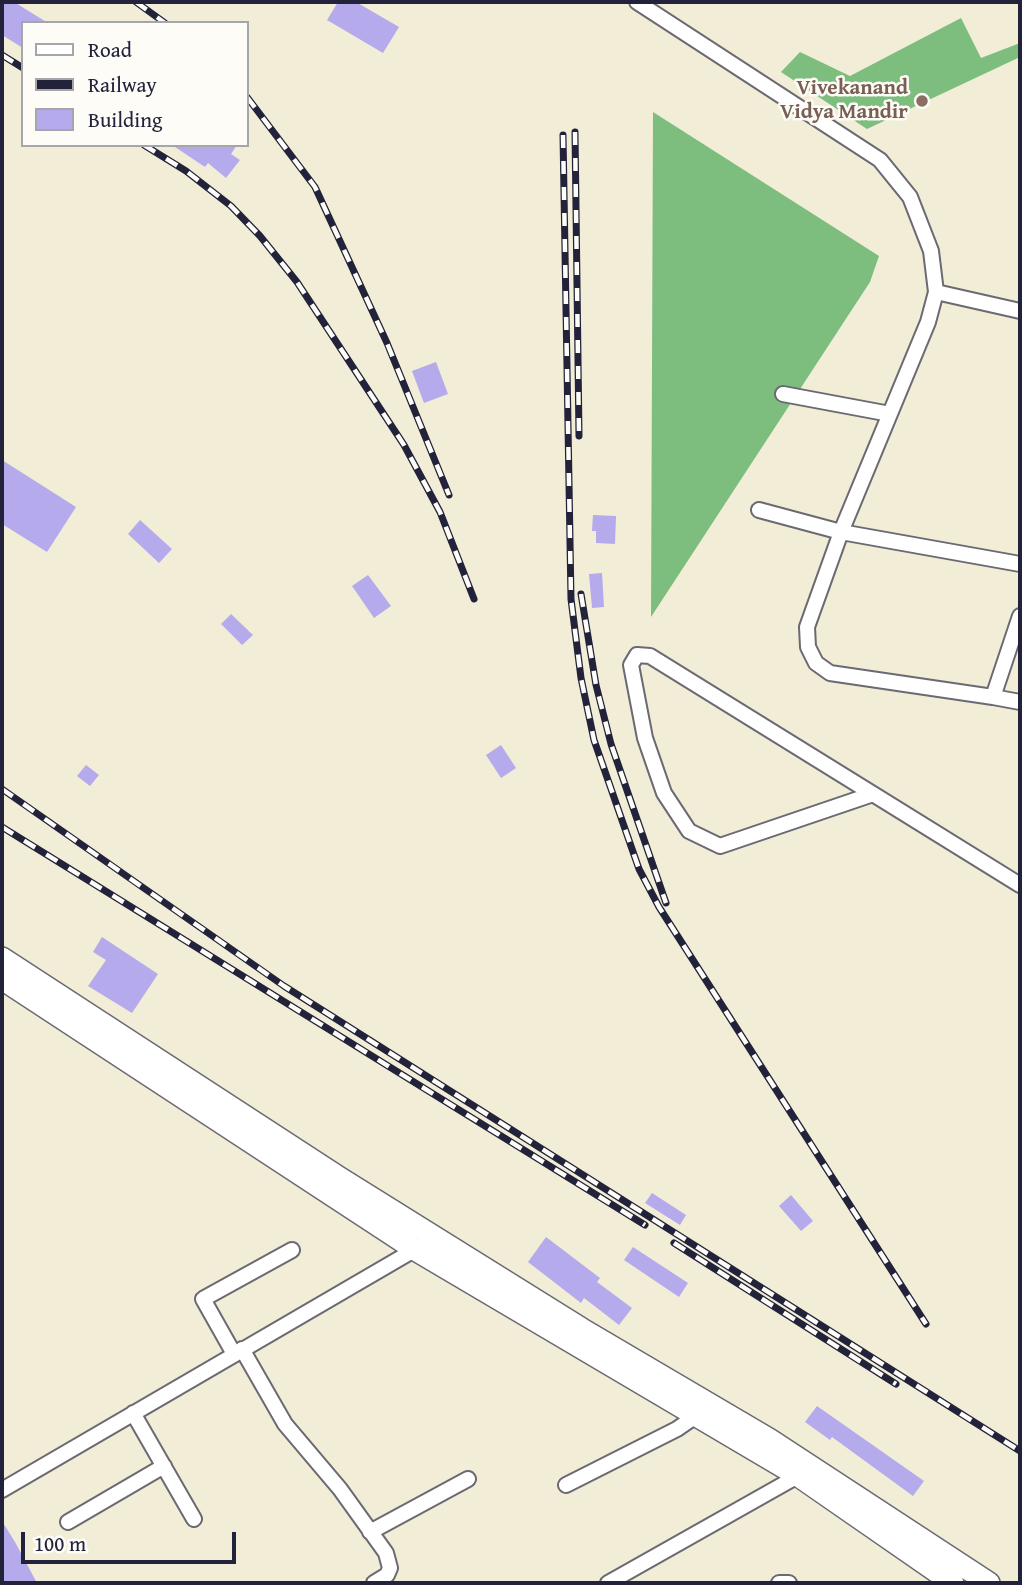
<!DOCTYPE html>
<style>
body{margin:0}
#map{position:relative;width:1022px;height:1585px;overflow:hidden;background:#f2edd7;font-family:"Gentium Book Plus",serif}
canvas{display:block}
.frame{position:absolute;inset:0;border:4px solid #22223b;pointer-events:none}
.legend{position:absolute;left:21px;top:21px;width:228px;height:126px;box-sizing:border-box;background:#fdfcf7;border:2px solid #a5a5ac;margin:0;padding:9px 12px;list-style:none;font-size:21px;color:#22223b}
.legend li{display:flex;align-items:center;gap:14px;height:35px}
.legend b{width:35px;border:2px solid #a5a5ac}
.scale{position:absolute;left:21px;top:1532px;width:215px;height:32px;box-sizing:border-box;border:4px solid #22223b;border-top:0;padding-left:9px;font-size:21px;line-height:24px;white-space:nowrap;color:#22223b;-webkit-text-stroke:5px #fdfcf7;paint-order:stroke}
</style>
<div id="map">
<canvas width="1022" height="1585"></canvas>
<div class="frame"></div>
<ul class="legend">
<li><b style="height:9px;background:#fff"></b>Road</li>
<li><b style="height:9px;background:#22223b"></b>Railway</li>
<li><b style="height:19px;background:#b5aaeb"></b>Building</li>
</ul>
<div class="scale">100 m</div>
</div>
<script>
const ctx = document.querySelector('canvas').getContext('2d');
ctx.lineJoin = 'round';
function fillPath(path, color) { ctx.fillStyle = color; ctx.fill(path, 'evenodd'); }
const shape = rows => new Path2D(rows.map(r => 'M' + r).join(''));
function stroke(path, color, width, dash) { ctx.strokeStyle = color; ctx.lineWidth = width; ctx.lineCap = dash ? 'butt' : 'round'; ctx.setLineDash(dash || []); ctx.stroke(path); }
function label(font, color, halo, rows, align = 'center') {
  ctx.font = font + ' "Gentium Book Plus",serif'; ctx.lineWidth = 5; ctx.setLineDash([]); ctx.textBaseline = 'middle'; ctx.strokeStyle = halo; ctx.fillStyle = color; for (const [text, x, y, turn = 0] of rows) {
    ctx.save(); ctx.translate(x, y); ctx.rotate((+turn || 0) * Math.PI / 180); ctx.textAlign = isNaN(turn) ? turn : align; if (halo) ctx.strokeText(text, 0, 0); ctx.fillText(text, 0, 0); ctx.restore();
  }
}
fillPath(shape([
 [961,18,981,58,1020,43,1020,57,867,129,781,72,800,52,850,76],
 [653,112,879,256,870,282,651,617]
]), '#7dbd7e');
fillPath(shape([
 [2,2,14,2,48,23,23,23,23,48,2,35],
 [338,2,356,2,399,27,383,53,327,20],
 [172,145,237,145,231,154,240,160,226,178,208,163,205,167],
 [436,362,448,394,424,403,412,371],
 [2,460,76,507,47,552,2,524],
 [593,515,616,516,615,544,596,543,596,531,592,531],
 [140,520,172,549,159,563,128,534],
 [602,573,604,607,592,608,589,574],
 [368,575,391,606,374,618,352,586],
 [231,614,253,635,242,645,221,624],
 [501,745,516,768,501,778,486,755],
 [86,765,99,775,90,786,77,776],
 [102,937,158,974,132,1013,88,986,106,960,93,952],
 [652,1193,686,1215,680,1225,645,1203],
 [791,1195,813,1221,801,1231,779,1206],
 [546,1237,600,1278,597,1282,632,1308,619,1325,584,1298,581,1303,528,1262],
 [633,1247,688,1283,679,1297,624,1260],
 [817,1406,924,1481,913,1496,832,1437,830,1440,805,1422],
 [2,1521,15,1542,37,1583,2,1583]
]), '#b5aaeb');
const street = shape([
 [637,2,880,160,910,197,931,251,936,292,928,322,841,532,807,627,808,647,816,663,830,673,993,697,1020,616],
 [936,292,1020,311],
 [783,394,890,414],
 [759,510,841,532,1020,564],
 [993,697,1020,702],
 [873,794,720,846,689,831,664,793,645,738,631,665,637,655,650,656,873,794,1020,885],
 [242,1349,285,1424,340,1489,386,1553,390,1568,387,1575,374,1583],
 [234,1354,203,1299,292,1250],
 [133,1413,194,1519],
 [566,1485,677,1429,700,1413],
 [2,1490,421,1246],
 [68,1522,164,1466],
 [370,1532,468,1479],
 [608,1583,805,1472],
 [779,1583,789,1583]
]);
const secondary = shape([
 [2,958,340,1178,582,1329,769,1439,989,1583],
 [2,979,417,1251,800,1477,953,1583]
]);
stroke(street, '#6b6972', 18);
stroke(secondary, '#6b6972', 24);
stroke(street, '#fff', 14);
stroke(secondary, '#fff', 21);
const rail = shape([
 [136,2,165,23],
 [2,55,23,68],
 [247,97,315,187,387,343,449,495],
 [575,132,579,436],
 [563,135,571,599,581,678,594,740,639,869,659,907,926,1324],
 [144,145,186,171,231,206,260,236,297,282,404,445,440,512,474,599],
 [581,594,596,685,611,744,666,903],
 [2,789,284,986,1020,1451],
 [2,827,645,1225],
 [674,1243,896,1384]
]);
stroke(rail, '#22223b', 7);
stroke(rail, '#fdfcf7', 4.5, [13]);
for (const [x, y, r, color] of [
 [922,101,7,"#8d6e63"]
]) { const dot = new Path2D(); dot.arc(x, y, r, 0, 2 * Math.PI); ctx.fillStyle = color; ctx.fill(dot); stroke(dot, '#fdfcf7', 2.5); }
label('bold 21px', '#785e54', '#fdfcf7', [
 ["Vivekanand",908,89],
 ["Vidya Mandir",908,113]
], 'right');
</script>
